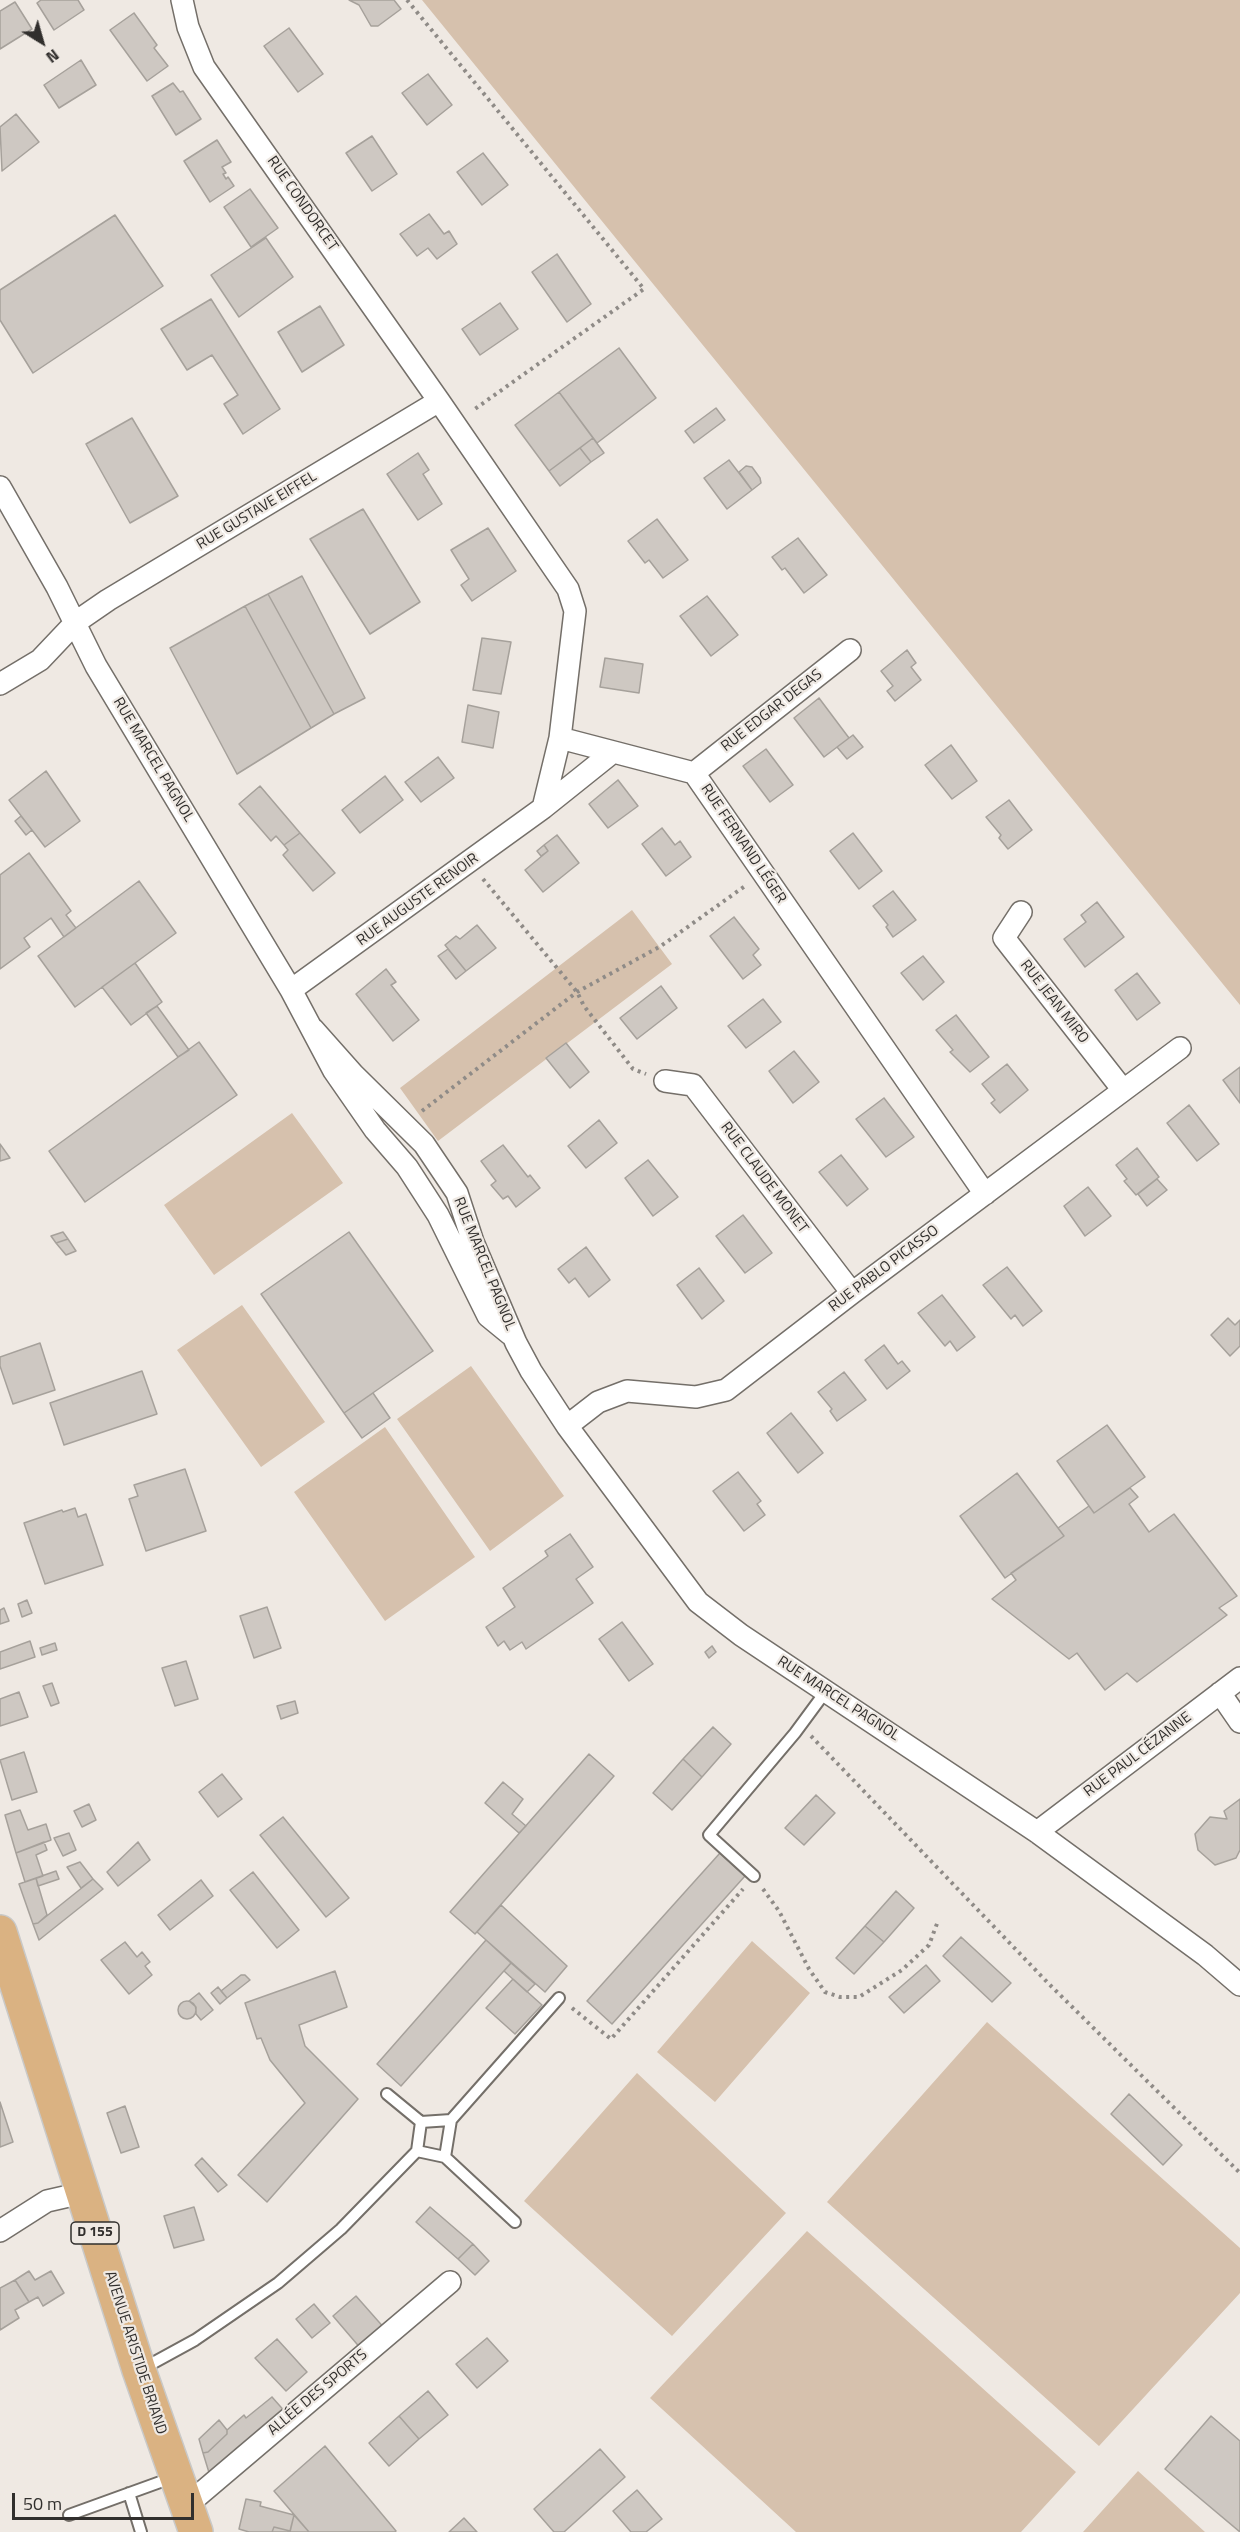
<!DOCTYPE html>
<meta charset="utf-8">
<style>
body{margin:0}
#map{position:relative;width:1240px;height:2532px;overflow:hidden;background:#efe9e3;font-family:"Titillium Web",sans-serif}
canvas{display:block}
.north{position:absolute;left:12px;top:12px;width:60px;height:60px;-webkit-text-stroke:4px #efe9e3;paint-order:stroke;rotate:143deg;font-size:16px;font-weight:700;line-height:24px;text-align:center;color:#312f2d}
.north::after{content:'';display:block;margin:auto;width:21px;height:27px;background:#312f2d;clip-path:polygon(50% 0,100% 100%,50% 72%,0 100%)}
.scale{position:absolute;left:12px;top:2493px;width:182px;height:27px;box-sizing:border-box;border:3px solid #312f2d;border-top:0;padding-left:8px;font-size:18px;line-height:21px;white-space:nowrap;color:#312f2d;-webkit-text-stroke:4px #efe9e3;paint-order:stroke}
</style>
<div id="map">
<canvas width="1240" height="2532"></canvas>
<div class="north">N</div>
<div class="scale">50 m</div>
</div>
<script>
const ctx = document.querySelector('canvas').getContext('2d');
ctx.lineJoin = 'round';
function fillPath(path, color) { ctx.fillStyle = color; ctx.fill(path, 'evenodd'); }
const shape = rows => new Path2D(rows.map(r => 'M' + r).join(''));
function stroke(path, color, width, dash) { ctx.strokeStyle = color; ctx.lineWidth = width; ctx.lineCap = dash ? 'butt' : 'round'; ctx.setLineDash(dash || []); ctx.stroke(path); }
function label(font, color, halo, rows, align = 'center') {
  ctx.font = font + ' "Titillium Web",sans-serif'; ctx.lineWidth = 4.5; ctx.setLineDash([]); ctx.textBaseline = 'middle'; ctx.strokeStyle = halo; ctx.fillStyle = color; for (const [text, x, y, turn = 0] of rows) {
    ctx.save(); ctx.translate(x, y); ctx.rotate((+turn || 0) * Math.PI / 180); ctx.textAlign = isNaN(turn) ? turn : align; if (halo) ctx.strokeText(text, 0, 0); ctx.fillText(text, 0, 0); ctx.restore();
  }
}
fillPath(shape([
 [422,0,1240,0,1240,1005],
 [632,910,672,964,438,1141,400,1088],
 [292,1113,343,1183,214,1275,164,1205],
 [242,1305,325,1422,261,1467,177,1350],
 [471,1366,564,1496,490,1551,397,1419],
 [385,1427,475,1557,385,1621,294,1492],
 [752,1941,810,1993,715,2102,657,2052],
 [987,2022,1240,2248,1240,2293,1099,2446,827,2202],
 [637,2073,786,2213,672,2336,524,2201],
 [807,2231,1076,2472,1021,2532,796,2532,650,2398],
 [1138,2471,1205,2532,1083,2532]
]), '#d6c1ad');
const building = shape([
 [41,0,78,0,84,10,54,30,37,3,41,0],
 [349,0,394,0,401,9,378,26,371,26,359,5,349,0],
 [15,2,32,29,0,49,0,11,15,2],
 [134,13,157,45,154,48,168,66,147,81,110,30,134,13],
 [289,28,323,74,298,92,264,46,289,28],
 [81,60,96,85,59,108,44,85,81,60],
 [428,74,452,105,427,125,402,93,428,74],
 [173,83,180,92,183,91,201,119,176,135,152,96,173,83],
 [16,114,39,142,2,171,0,127,16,114],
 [372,136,397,174,372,191,346,153,372,136],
 [217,140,231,162,222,167,226,173,223,174,226,179,228,177,234,186,210,202,184,161,217,140],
 [483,153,508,185,482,205,457,172,483,153],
 [250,189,278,228,251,247,224,207,250,189],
 [429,214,444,234,449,231,457,244,437,259,428,248,417,256,400,234,429,214],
 [115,215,163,286,33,373,0,320,0,290,115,215],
 [266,238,293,277,239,317,211,275,266,238],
 [557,254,591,304,567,322,532,272,557,254],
 [211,299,280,409,243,434,224,404,238,395,212,355,187,370,161,329,211,299],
 [500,303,518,329,480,355,462,329,500,303],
 [320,306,344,345,302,372,278,332,320,306],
 [619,348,656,398,597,443,559,392,619,348],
 [559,392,593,438,549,471,515,425,559,392],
 [716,408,725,420,694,443,685,431,716,408],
 [132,418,178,496,130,523,86,444,132,418],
 [593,438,604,453,591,462,580,448,593,438],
 [580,448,591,462,560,486,549,471,580,448],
 [418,453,429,470,423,474,442,504,418,520,387,474,418,453],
 [729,460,752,490,727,509,704,478,729,460],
 [746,466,752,467,760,478,761,483,752,490,739,472,746,466],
 [363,509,420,602,370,634,310,539,363,509],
 [657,519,688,560,663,578,649,560,645,563,628,541,657,519],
 [488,528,516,571,472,601,461,585,469,579,451,550,488,528],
 [798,538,827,575,804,593,785,568,782,570,772,557,798,538],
 [302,576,365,698,334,714,268,594,302,576],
 [268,594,334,714,311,728,245,606,268,594],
 [707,596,738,635,711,656,680,616,707,596],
 [245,606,311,728,237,774,170,648,245,606],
 [482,638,511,642,501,694,473,690,482,638],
 [907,650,916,663,911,667,921,680,895,701,887,691,893,686,881,671,907,650],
 [605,658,643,664,639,693,600,687,605,658],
 [819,698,849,738,824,757,794,718,819,698],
 [468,705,499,712,493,748,462,742,468,705],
 [853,735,863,747,847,759,837,747,853,735],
 [951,745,977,781,952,799,925,765,951,745],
 [766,749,793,785,770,802,743,766,766,749],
 [438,757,454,778,421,802,405,782,438,757],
 [46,771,80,821,45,847,9,800,46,771],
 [385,776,403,800,360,833,342,810,385,776],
 [618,780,638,806,608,828,589,804,618,780],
 [260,786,300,833,284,845,276,836,271,841,239,804,260,786],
 [1009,800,1032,830,1008,849,999,838,1001,835,986,817,1009,800],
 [21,816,32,830,26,835,15,821,21,816],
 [662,828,675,845,680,841,691,857,666,876,642,844,662,828],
 [300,833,335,873,313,891,283,855,288,850,284,845,300,833],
 [853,833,882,871,859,889,830,851,853,833],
 [557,835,579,863,543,892,525,870,548,851,544,845,557,835],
 [544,845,548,851,541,856,537,851,544,845],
 [29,853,71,911,66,915,76,928,64,937,51,918,24,938,30,947,0,969,0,875,29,853],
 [139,881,176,933,75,1007,38,956,139,881],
 [893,891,916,920,893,937,886,927,888,925,873,906,893,891],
 [1097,902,1124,937,1085,967,1064,939,1086,922,1081,915,1097,902],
 [734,917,759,949,753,955,761,965,743,979,710,936,734,917],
 [477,925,496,948,466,971,445,945,456,936,460,939,477,925],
 [448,949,466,971,456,979,438,956,448,949],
 [923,956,944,982,923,1000,901,973,923,956],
 [135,963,162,1002,131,1025,102,987,135,963],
 [386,969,396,982,391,985,419,1020,393,1041,356,994,386,969],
 [1137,973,1160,1003,1137,1020,1115,990,1137,973],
 [661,986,677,1008,637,1039,620,1018,661,986],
 [763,999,781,1022,746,1048,728,1026,763,999],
 [157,1006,189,1050,178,1057,146,1013,157,1006],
 [956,1015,989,1057,970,1072,950,1052,953,1050,936,1030,956,1015],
 [199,1042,237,1095,85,1202,49,1151,199,1042],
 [566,1043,589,1072,570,1088,546,1058,566,1043],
 [794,1051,819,1082,793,1103,769,1071,794,1051],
 [1007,1064,1028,1090,1000,1113,991,1103,995,1100,982,1084,1007,1064],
 [1240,1067,1240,1103,1223,1080,1240,1067],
 [884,1098,914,1137,886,1157,856,1119,884,1098],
 [1189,1105,1219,1144,1197,1161,1167,1123,1189,1105],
 [599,1120,617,1143,586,1168,568,1146,599,1120],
 [0,1144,10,1158,0,1161,0,1144],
 [503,1145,528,1177,530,1175,540,1188,516,1207,508,1196,503,1199,491,1185,496,1181,481,1161,503,1145],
 [1137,1148,1159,1177,1136,1195,1124,1181,1127,1179,1116,1165,1137,1148],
 [841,1155,868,1189,847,1206,819,1172,841,1155],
 [648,1160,678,1197,653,1216,625,1178,648,1160],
 [1157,1179,1167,1190,1147,1206,1138,1194,1157,1179],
 [1088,1187,1111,1216,1085,1236,1064,1206,1088,1187],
 [743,1215,772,1253,745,1273,716,1236,743,1215],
 [63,1232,68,1239,56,1243,51,1236,63,1232],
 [349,1232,433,1351,344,1413,261,1294,349,1232],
 [68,1239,76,1251,66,1255,56,1243,68,1239],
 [586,1247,610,1280,589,1297,575,1278,569,1283,558,1269,586,1247],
 [1007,1267,1042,1311,1023,1326,1015,1315,1011,1319,983,1285,1007,1267],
 [699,1268,724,1301,702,1319,677,1285,699,1268],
 [942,1295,975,1337,957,1351,950,1341,945,1346,918,1313,942,1295],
 [1228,1318,1235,1325,1240,1320,1240,1346,1230,1356,1211,1335,1228,1318],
 [40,1343,55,1390,13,1404,0,1366,0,1357,40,1343],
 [884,1345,898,1364,902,1361,910,1371,887,1389,865,1360,884,1345],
 [142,1371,157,1414,64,1445,50,1403,142,1371],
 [844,1372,866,1400,837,1421,830,1411,832,1409,818,1392,844,1372],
 [373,1393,390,1418,362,1438,344,1413,373,1393],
 [791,1413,823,1453,798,1473,767,1433,791,1413],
 [1107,1425,1145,1477,1094,1513,1057,1461,1107,1425],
 [185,1469,206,1531,146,1551,129,1499,138,1496,134,1485,185,1469],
 [738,1472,761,1501,757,1504,765,1515,744,1531,713,1491,738,1472],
 [1017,1473,1064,1536,1005,1578,960,1516,1017,1473],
 [1130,1488,1138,1497,1129,1504,1149,1532,1174,1514,1237,1596,1219,1608,1227,1615,1137,1682,1127,1673,1105,1690,1077,1653,1069,1659,992,1599,1016,1580,1011,1573,1064,1536,1058,1528,1089,1506,1094,1513,1130,1488],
 [75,1508,78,1517,86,1514,103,1565,45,1584,24,1523,62,1510,63,1512,75,1508],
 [570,1534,593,1567,576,1579,593,1603,526,1649,522,1642,510,1650,504,1641,498,1646,486,1627,515,1607,503,1588,548,1556,545,1551,570,1534],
 [27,1600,32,1613,22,1617,18,1604,27,1600],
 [267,1607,281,1648,254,1658,240,1616,267,1607],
 [4,1608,9,1621,0,1624,0,1610,4,1608],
 [622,1622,653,1664,629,1681,599,1639,622,1622],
 [30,1641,35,1657,0,1669,0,1652,30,1641],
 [55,1643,57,1650,42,1655,40,1648,55,1643],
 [712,1646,716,1652,709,1658,705,1652,712,1646],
 [186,1661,198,1699,175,1706,162,1668,186,1661],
 [52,1683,59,1703,51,1706,43,1686,52,1683],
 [19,1692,28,1717,0,1726,0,1699,19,1692],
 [295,1701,298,1713,281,1719,277,1706,295,1701],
 [713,1727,731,1744,702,1777,683,1759,713,1727],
 [24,1752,37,1792,12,1800,0,1760,24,1752],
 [589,1754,614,1776,475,1934,450,1912,589,1754],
 [683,1759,702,1777,672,1810,653,1793,683,1759],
 [222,1774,242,1799,218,1817,199,1792,222,1774],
 [503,1782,523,1799,512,1814,526,1826,519,1833,485,1803,503,1782],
 [816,1795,835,1813,804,1845,785,1828,816,1795],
 [1240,1799,1240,1850,1236,1858,1215,1865,1198,1850,1195,1834,1210,1817,1227,1819,1224,1811,1240,1799],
 [89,1804,96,1820,82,1827,74,1811,89,1804],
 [20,1810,28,1830,46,1824,51,1840,16,1853,5,1815,20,1810],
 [283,1817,349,1898,326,1917,260,1835,283,1817],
 [69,1833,76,1850,63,1856,54,1838,69,1833],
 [44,1842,47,1850,36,1855,43,1876,25,1882,16,1853,44,1842],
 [138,1842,150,1860,118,1886,107,1872,138,1842],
 [720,1853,745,1876,612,2024,587,2001,720,1853],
 [80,1862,93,1879,81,1888,67,1867,80,1862],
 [56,1871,59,1879,38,1886,36,1878,56,1871],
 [253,1872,299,1930,277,1948,230,1890,253,1872],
 [36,1878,47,1915,38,1923,33,1924,19,1884,36,1878],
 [93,1879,103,1889,39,1940,33,1924,38,1923,93,1879],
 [201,1880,213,1896,170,1930,158,1915,201,1880],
 [896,1891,914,1908,884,1942,865,1926,896,1891],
 [501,1905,567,1966,545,1992,477,1932,501,1905],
 [865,1926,884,1942,854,1974,836,1958,865,1926],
 [961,1937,1011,1983,992,2002,943,1956,961,1937],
 [486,1940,511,1963,401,2086,377,2064,486,1940],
 [125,1942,137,1957,142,1952,150,1962,145,1966,152,1975,129,1994,101,1960,125,1942],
 [511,1963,535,1984,527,1992,504,1971,511,1963],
 [926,1965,940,1981,904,2013,889,1997,926,1965],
 [335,1971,347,2007,299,2025,305,2046,358,2099,267,2202,238,2175,305,2103,270,2060,261,2038,257,2039,245,2003,335,1971],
 [241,1975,245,1975,250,1980,227,1998,221,1991,241,1975],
 [513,1979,542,2005,515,2034,486,2008,513,1979],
 [218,1987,227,1998,220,2004,211,1993,218,1987],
 [199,1993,213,2010,201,2020,196,2014,196,2007,189,2001,199,1993],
 '178 2010a9 9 0 1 1 18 0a9 9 0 1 1-18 0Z',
 [1129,2094,1182,2145,1163,2165,1111,2114,1129,2094],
 [0,2102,13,2142,0,2147,0,2102],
 [125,2106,139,2147,121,2153,107,2113,125,2106],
 [202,2158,227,2185,218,2192,195,2165,202,2158],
 [194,2207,204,2240,174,2248,164,2216,194,2207],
 [430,2207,473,2244,458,2259,416,2222,430,2207],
 [473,2244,489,2261,475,2275,458,2259,473,2244],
 [29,2271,35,2280,51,2271,64,2293,43,2306,38,2297,29,2302,15,2280,29,2271],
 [15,2280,29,2302,15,2310,19,2318,0,2330,0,2288,15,2280],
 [356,2296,386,2330,362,2350,333,2316,356,2296],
 [314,2304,330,2323,312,2338,296,2319,314,2304],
 [487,2338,508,2361,477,2388,456,2364,487,2338],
 [277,2339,307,2372,286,2391,255,2358,277,2339],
 [428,2391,448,2415,419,2439,399,2416,428,2391],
 [272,2397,287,2414,211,2479,203,2453,208,2452,227,2434,227,2430,244,2415,246,2418,272,2397],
 [399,2416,419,2439,389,2466,369,2443,399,2416],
 [1211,2416,1240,2441,1240,2532,1165,2469,1211,2416],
 [219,2420,227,2430,227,2434,208,2452,203,2453,199,2439,219,2420],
 [325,2446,396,2531,395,2532,309,2532,274,2491,325,2446],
 [600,2449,625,2477,564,2532,554,2532,534,2509,600,2449],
 [637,2490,662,2519,646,2532,631,2532,613,2511,637,2490],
 [246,2499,261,2502,260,2506,294,2515,290,2531,274,2527,272,2532,249,2532,239,2529,246,2499],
 [294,2515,309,2532,290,2532,294,2515],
 [464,2518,477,2532,449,2532,464,2518],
 [274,2527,290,2531,290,2532,272,2532,274,2527]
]);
fillPath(building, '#cec8c2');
stroke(building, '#a6a19b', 1.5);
const lane = shape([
 [754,1876,709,1835,795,1733,826,1691],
 [387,2094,421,2122,451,2120],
 [417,2151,421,2122],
 [445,2157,451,2120,559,1998],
 [142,2369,195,2340,278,2283,341,2229,417,2151,445,2157,515,2222],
 [129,2493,141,2532],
 [69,2515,174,2477]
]);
const street = shape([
 [182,0,188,27,204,67,439,401,568,589,575,611,560,738,543,808,291,990],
 [0,487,57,587,96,666,291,990,334,1071,375,1130,407,1167,438,1215,488,1316,510,1334],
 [0,684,40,660,76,622,108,600,439,401],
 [560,738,694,773,985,1194],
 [694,773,850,650],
 [543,808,613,752],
 [1021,912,1004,938,1123,1090],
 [313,1029,353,1074,424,1144,457,1193,473,1242,516,1343,531,1371,567,1426,698,1602,741,1635,1037,1832,1205,1955,1240,1985],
 [665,1081,693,1085,852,1293],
 [567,1426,598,1402,627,1391,696,1397,726,1390,852,1293,1180,1048],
 [1220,1693,1240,1722],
 [1037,1832,1240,1678],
 [0,2231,47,2201,82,2193],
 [187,2505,450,2282]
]);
const primary = shape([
 [0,1932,139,2370,196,2532]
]);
stroke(lane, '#746f69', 14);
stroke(street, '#746f69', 24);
stroke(primary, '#c9c9c8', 36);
stroke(shape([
 [407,0,644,289,472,411],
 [483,879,577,992,584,1006,633,1069,646,1074],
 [422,1111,577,992,661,946,745,886],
 [811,1736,1048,1983,1240,2173],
 [763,1889,779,1911,809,1969,825,1992,840,1997,859,1997,902,1970,929,1945,938,1921],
 [572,2008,611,2039,743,1889]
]), '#8f8b87', 4, [3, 4.5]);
stroke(lane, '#fff', 10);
stroke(street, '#fff', 21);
stroke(primary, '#dab282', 33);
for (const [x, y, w] of [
 [95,2233,48]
]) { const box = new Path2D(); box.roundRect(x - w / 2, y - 11, w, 22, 4.5); ctx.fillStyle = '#efe9e3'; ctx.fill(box); stroke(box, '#312f2d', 1.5); }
label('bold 14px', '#312f2d', null, [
 ["D 155",95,2233]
]);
label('15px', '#312f2d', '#efe9e3', [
 ["RUE CONDORCET",302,204,55],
 ["RUE GUSTAVE EIFFEL",257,511,-31],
 ["RUE EDGAR DEGAS",772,711,-38],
 ["RUE MARCEL PAGNOL",153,760,59],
 ["RUE FERNAND LÉGER",743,844,56],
 ["RUE AUGUSTE RENOIR",418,900,-36],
 ["RUE JEAN MIRO",1054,1002,52],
 ["RUE CLAUDE MONET",764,1178,53],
 ["RUE MARCEL PAGNOL",484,1264,68],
 ["RUE PABLO PICASSO",884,1269,-37],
 ["RUE MARCEL PAGNOL",838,1699,33],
 ["RUE PAUL CÉZANNE",1138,1755,-37],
 ["AVENUE ARISTIDE BRIAND",135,2353,72],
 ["ALLÉE DES SPORTS",318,2393,-40]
]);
</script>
